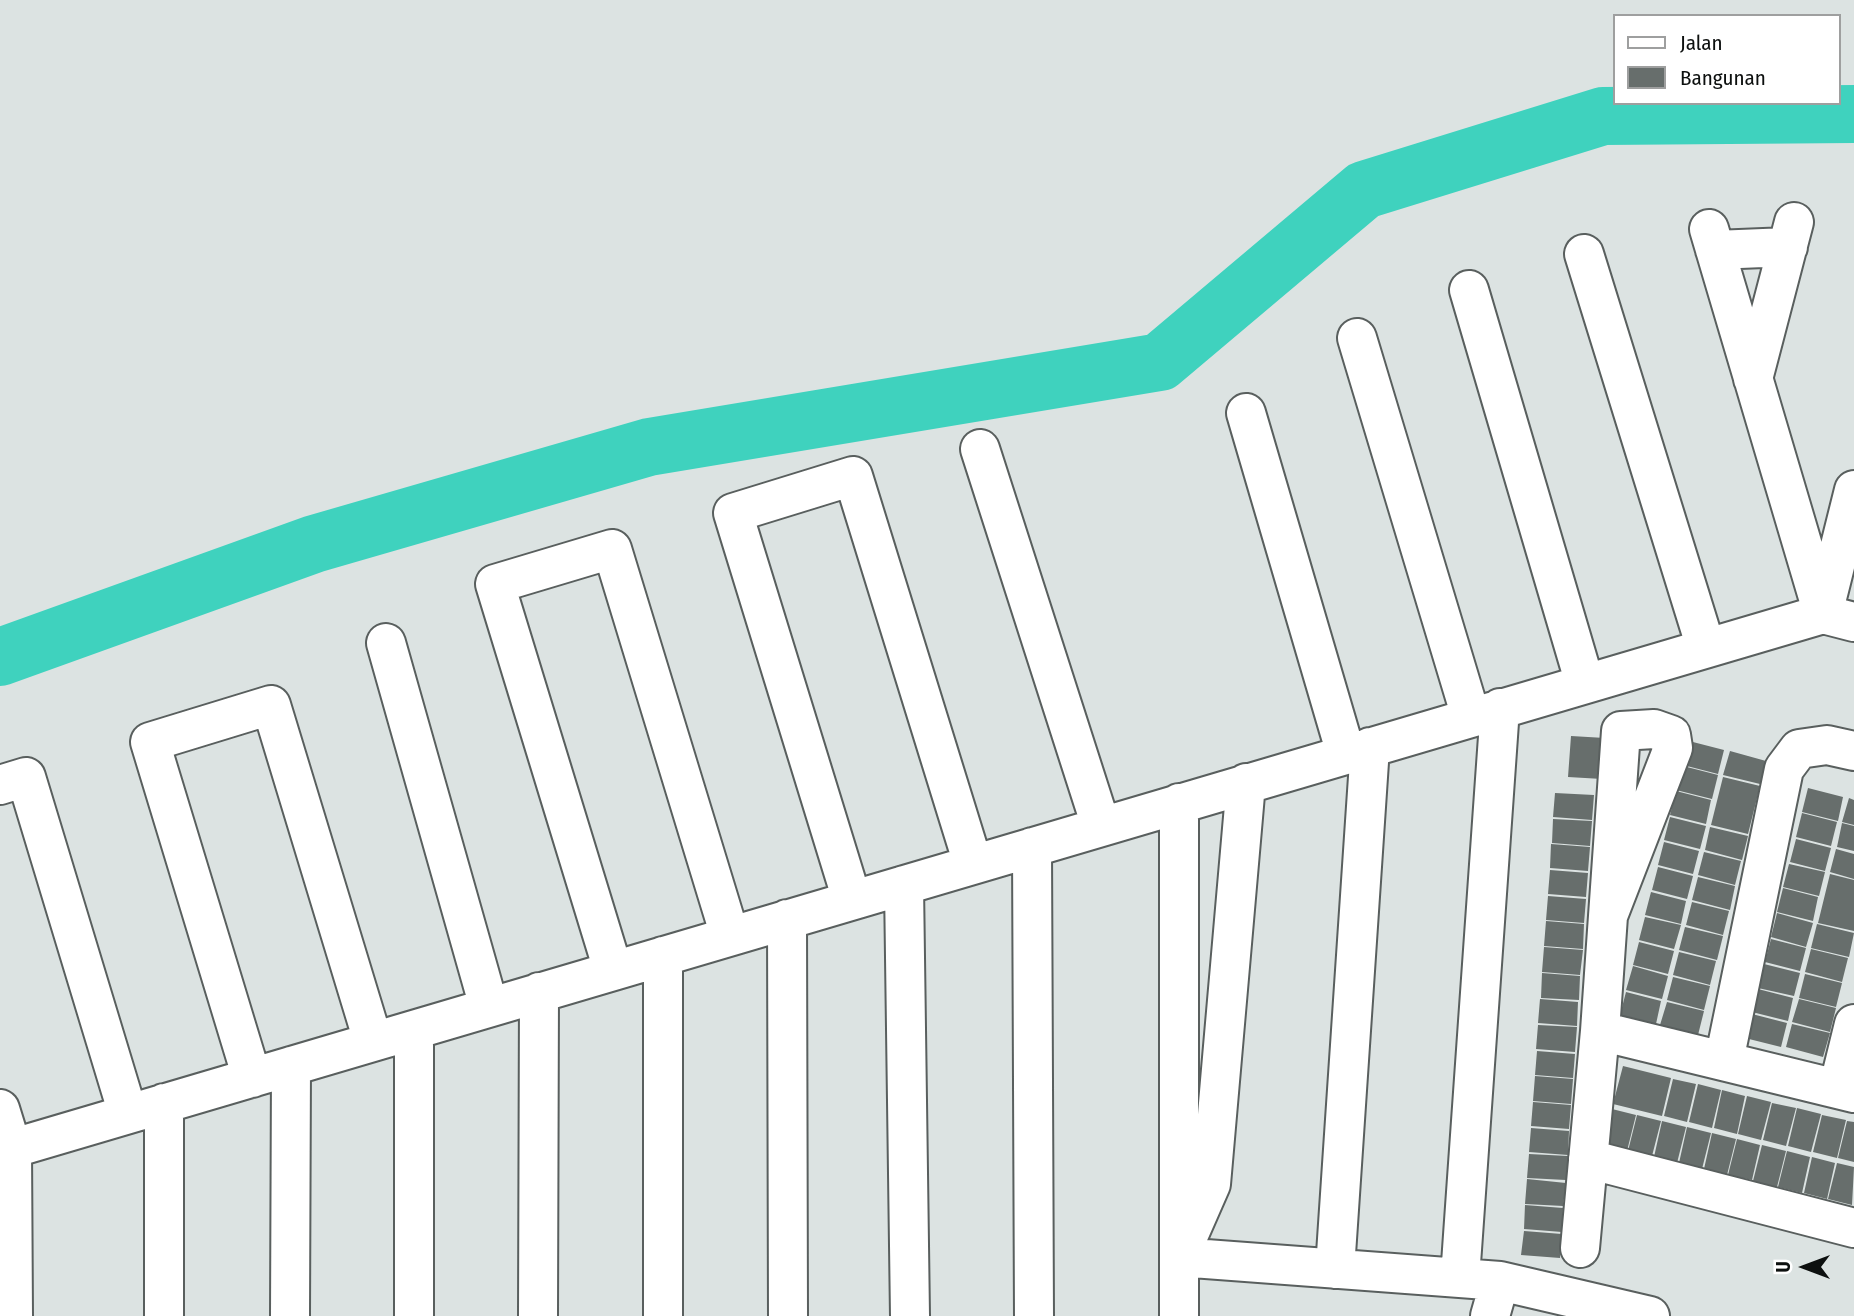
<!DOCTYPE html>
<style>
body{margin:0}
#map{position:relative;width:1854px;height:1316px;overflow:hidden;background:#dce3e2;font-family:"Fira Sans Condensed",sans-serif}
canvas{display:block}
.legend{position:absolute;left:1613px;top:14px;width:228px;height:91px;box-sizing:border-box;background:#fff;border:2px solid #9e9f9f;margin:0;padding:9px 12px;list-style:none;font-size:21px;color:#0d100f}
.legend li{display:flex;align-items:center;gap:14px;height:35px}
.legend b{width:35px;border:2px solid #9e9f9f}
.north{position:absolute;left:1770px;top:1232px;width:70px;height:70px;-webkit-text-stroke:5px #fff;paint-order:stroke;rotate:270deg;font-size:19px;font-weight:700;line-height:28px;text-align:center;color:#0d100f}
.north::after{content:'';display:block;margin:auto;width:24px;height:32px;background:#0d100f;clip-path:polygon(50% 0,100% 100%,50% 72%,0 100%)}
</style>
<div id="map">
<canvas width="1854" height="1316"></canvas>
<ul class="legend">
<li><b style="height:9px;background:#fff"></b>Jalan</li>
<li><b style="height:19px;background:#676e6c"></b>Bangunan</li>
</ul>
<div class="north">U</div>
</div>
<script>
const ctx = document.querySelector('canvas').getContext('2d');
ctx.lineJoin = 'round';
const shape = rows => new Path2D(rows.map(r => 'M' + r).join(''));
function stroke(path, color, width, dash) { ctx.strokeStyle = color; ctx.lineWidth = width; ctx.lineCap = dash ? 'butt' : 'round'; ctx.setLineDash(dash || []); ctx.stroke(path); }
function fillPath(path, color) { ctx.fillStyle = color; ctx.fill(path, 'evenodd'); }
stroke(shape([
 [0,657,314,544,649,447,1160,362,1364,190,1603,116,1854,114]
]), '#3fd2be', 58);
fillPath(shape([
 [1571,736,1605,738,1602,779,1568,777],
 [1689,741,1724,750,1718,774,1683,765],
 [1730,751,1766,761,1760,784,1723,775],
 [1683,766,1718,775,1712,799,1676,790],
 [1723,777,1760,786,1748,834,1711,825],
 [1808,788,1843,797,1838,821,1802,812],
 [1676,791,1711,800,1706,824,1670,815],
 [1555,793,1594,795,1592,820,1553,817],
 [1849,798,1854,800,1854,825,1842,822],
 [1802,813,1837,822,1831,846,1796,837],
 [1670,817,1706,826,1700,849,1664,840],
 [1553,819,1592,821,1590,846,1552,843],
 [1842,823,1854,826,1854,851,1837,847],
 [1710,827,1748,836,1742,860,1705,850],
 [1796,839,1831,848,1825,871,1790,862],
 [1664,842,1699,851,1693,874,1658,865],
 [1551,844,1590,847,1588,871,1550,868],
 [1836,849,1854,854,1854,879,1830,872],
 [1704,852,1741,861,1735,885,1698,875],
 [1789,864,1825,872,1819,896,1783,887],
 [1658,867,1693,876,1687,899,1652,890],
 [1550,870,1588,873,1586,897,1548,894],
 [1830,874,1854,880,1854,931,1818,923],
 [1698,877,1735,886,1730,910,1692,900],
 [1783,888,1818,897,1813,921,1777,912],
 [1651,892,1686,901,1681,924,1645,915],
 [1548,896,1586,899,1584,923,1546,920],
 [1692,902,1729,911,1723,935,1686,925],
 [1777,913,1813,923,1806,947,1771,937],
 [1645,917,1681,925,1674,949,1639,940],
 [1546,921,1584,924,1583,949,1544,946],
 [1817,924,1854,933,1849,957,1811,948],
 [1685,927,1723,936,1717,960,1679,950],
 [1771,939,1806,948,1800,971,1765,962],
 [1639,942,1674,951,1668,974,1633,965],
 [1544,947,1583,950,1580,975,1542,972],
 [1811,949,1848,958,1842,982,1805,972],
 [1679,952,1716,961,1710,985,1673,975],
 [1764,964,1800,973,1794,996,1758,988],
 [1633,966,1668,976,1662,999,1626,990],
 [1542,973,1580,976,1579,1000,1541,998],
 [1805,974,1842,983,1836,1007,1799,998],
 [1673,977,1710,986,1704,1010,1667,1000],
 [1758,989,1793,998,1788,1021,1752,1012],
 [1626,992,1661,1001,1656,1024,1620,1015],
 [1540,999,1578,1002,1577,1026,1538,1023],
 [1799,999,1836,1008,1830,1032,1792,1022],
 [1667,1002,1704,1011,1698,1035,1660,1025],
 [1752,1014,1787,1023,1781,1047,1745,1038],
 [1792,1024,1830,1033,1823,1057,1786,1047],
 [1538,1025,1577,1027,1575,1052,1536,1049],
 [1537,1051,1575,1054,1573,1078,1535,1075],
 [1623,1066,1671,1078,1662,1116,1613,1104],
 [1535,1076,1573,1079,1571,1104,1533,1101],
 [1673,1079,1696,1084,1687,1122,1664,1116],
 [1698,1084,1721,1090,1712,1128,1689,1122],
 [1722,1090,1745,1096,1737,1134,1714,1128],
 [1747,1096,1771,1102,1761,1140,1738,1134],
 [1533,1102,1571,1105,1569,1129,1531,1126],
 [1772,1103,1796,1108,1786,1146,1763,1140],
 [1797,1108,1821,1114,1811,1152,1788,1146],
 [1612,1109,1636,1115,1627,1151,1604,1145],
 [1637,1115,1661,1121,1652,1156,1628,1151],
 [1822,1115,1846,1120,1837,1158,1813,1152],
 [1662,1121,1686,1127,1677,1163,1654,1157],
 [1847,1121,1854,1122,1854,1162,1838,1158],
 [1687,1127,1711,1133,1702,1169,1679,1163],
 [1531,1128,1569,1131,1568,1155,1529,1152],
 [1712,1133,1736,1139,1727,1175,1704,1169],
 [1737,1139,1760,1145,1752,1180,1728,1175],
 [1762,1145,1786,1151,1777,1187,1753,1181],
 [1787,1151,1810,1157,1802,1193,1778,1187],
 [1529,1154,1568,1156,1566,1180,1527,1178],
 [1812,1157,1835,1163,1827,1199,1804,1193],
 [1837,1163,1854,1167,1852,1205,1828,1199],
 [1527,1179,1566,1183,1563,1206,1525,1204],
 [1525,1205,1563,1208,1562,1232,1524,1229],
 [1524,1231,1562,1234,1560,1258,1521,1255]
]), '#676e6c');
const minor = shape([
 [1709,229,1823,614],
 [1715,250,1788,247],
 [1584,254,1706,648],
 [1469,290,1585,684],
 [1357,338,1471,717],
 [1753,379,1794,222],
 [1246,413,1346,754],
 [980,449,1101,826],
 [1823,614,1854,490],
 [386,643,489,1007],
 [1246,783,1211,1184,1179,1257,1500,1281,1650,1316],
 [0,785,26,777,128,1114],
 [1032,847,1034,1316],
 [904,885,910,1316],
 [852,900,733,513,853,476,973,864],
 [787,919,788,1316],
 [613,970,495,584,612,549,730,936],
 [414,1030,414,1316],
 [1600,1031,1854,1093],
 [1724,1061,1784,769,1799,749,1827,745,1854,751],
 [252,1078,150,742,271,705,373,1041],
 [1838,1089,1854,1024],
 [0,1109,12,1148,13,1316],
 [0,1152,1823,614,1854,622],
 [1588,1159,1854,1228],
 [1580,1248,1600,1031,1608,916,1621,731,1654,729,1671,735,1673,748,1608,916],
 [1335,1269,1370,747],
 [1460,1278,1500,708],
 [164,1316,164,1103],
 [290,1316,291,1066],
 [538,1316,539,992],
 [663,1316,663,956],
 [1179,1316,1179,803],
 [1490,1316,1500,1281]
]);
stroke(minor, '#595f5e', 42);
stroke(minor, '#fff', 38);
</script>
